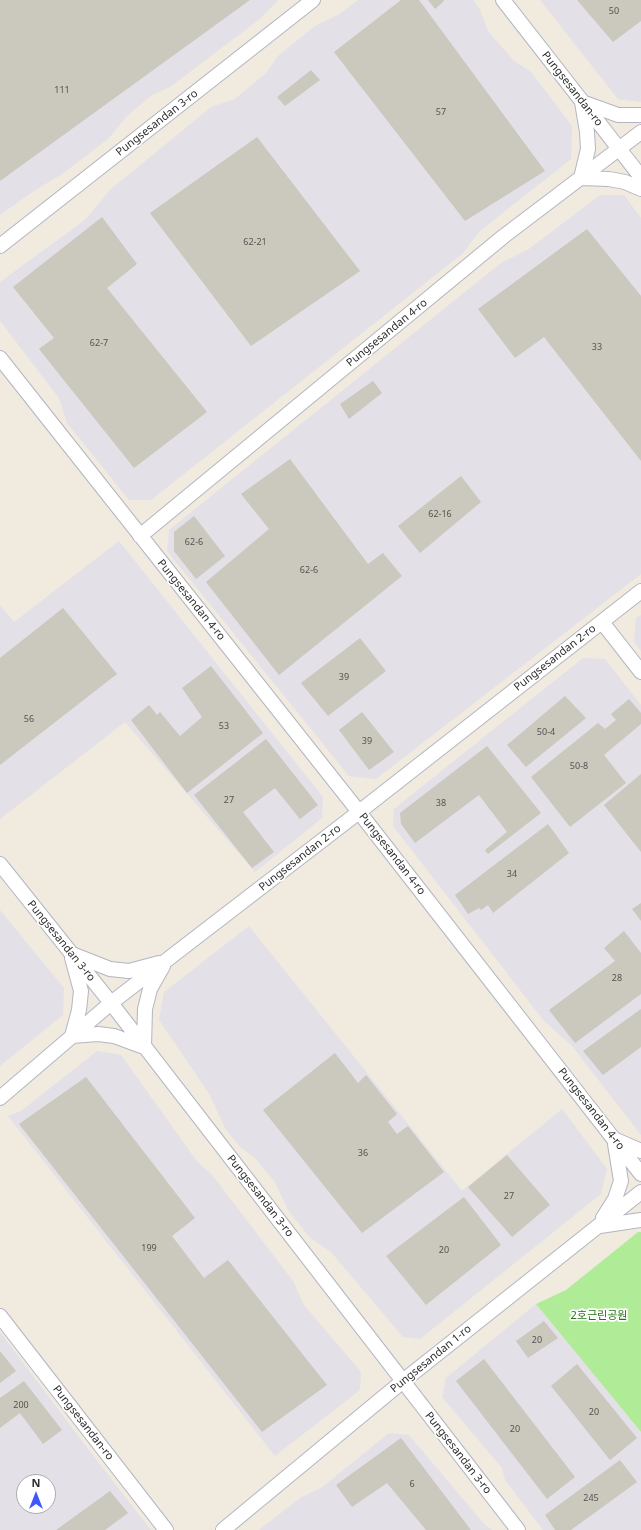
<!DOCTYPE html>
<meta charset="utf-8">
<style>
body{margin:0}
#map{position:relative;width:641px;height:1530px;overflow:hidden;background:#f0eadf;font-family:"Noto Sans",sans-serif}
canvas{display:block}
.north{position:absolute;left:16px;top:1474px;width:40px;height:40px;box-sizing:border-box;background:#fff;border:1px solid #ababab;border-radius:50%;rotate:0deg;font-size:11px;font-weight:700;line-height:16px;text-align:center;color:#2e2e2e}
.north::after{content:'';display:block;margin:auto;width:14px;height:18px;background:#3d58ff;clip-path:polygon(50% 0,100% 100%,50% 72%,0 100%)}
</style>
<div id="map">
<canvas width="641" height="1530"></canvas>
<div class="north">N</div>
</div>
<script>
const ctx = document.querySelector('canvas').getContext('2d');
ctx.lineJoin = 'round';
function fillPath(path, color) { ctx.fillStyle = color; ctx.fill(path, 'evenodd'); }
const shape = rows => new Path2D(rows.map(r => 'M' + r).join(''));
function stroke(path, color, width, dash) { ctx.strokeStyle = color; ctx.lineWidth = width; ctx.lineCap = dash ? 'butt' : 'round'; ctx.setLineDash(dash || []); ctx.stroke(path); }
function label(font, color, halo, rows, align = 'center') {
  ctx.font = font + ' "Noto Sans","Noto Sans KR",sans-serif'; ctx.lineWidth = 3.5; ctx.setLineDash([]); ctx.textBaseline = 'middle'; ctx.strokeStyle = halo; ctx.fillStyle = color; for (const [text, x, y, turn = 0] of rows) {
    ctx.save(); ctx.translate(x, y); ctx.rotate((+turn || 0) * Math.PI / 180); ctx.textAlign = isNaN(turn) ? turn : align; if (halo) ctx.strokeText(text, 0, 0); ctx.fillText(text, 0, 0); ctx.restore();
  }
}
fillPath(shape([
 [0,0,278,0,261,18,170,87,152,95,127,116,108,139,62,174,34,191,0,215],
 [358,0,473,0,480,10,488,31,514,61,531,72,572,126,571,159,480,231,462,254,151,500,129,500,67,423,59,398,0,321,0,282,85,220,110,190,211,107,235,99,266,73,279,55,315,26,340,14],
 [540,0,641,0,641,102,618,99],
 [600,195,624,195,641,218,641,574,376,779,349,776,167,551,169,530,501,263,529,249],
 [119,541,323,797,322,818,255,872,125,722,0,819,0,605,14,622],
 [641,615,641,651,634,642,636,618],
 [583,658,605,659,641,705,641,1135,572,1046,544,1021,393,826,394,809],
 [0,910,64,988,63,1015,0,1066],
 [249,926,462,1191,562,1109,607,1169,601,1194,420,1339,403,1337,331,1252,310,1238,288,1210,275,1182,254,1157,240,1147,225,1128,210,1095,159,1020,164,992],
 [97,1051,121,1055,196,1160,213,1176,293,1281,304,1305,361,1372,360,1390,275,1456,8,1116,21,1111],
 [536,1304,641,1432,641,1530,543,1530,505,1480,502,1468,442,1397,446,1378],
 [0,1332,88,1449,151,1530,0,1530],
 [24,1482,48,1482,48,1506,24,1506],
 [389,1433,409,1435,484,1524,492,1530,259,1530,300,1498,321,1488]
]), '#e3e0e8');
fillPath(shape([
 [638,1232,641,1232,641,1432,536,1304,566,1290]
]), '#b0eb98');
fillPath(shape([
 [0,0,250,0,0,181],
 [401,0,419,0,545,171,465,221,334,52],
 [428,0,443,0,444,1,435,9],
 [577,0,641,0,641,21,613,42],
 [311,70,320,80,285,106,277,97],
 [257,137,360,271,251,346,150,213],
 [102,217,137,264,107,288,207,412,134,468,39,349,54,338,13,287],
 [587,229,641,296,641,461,544,337,515,358,478,309],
 [373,381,382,393,349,419,340,404],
 [290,459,368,564,383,553,402,576,279,675,206,582,269,529,241,494],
 [461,476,481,502,420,553,398,526],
 [194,516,225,556,196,579,174,551,174,532],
 [63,608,117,674,0,765,0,658],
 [360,638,386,671,328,716,301,683],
 [211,666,263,733,187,793,131,720,149,705,157,715,160,712,180,736,202,717,182,688],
 [565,696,586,718,526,767,507,745],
 [629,699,641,713,641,724,604,755,626,783,570,827,531,777,598,723,605,729,616,720,611,714],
 [362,712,394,752,369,770,339,730],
 [266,739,318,805,300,819,275,788,243,812,274,852,252,868,194,795],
 [487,746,541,813,488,854,485,850,507,832,479,795,415,843,401,824,400,813],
 [641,774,641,852,604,805],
 [548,824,569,853,493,913,488,905,481,910,479,908,468,914,455,895],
 [641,903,641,921,632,909],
 [624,931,641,953,641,994,575,1043,549,1010,615,961,604,948],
 [641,1009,641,1047,603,1075,583,1051],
 [335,1053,358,1083,366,1075,397,1114,388,1122,397,1134,408,1126,444,1172,362,1233,263,1110],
 [86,1077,195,1218,172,1236,204,1278,228,1260,327,1385,262,1432,19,1124],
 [507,1155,550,1205,512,1237,468,1187],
 [464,1197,501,1245,426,1305,386,1256],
 [544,1321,558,1338,528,1358,516,1341],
 [0,1351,16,1371,0,1383],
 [484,1359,575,1477,547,1499,456,1381],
 [577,1364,637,1438,610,1460,551,1386],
 [24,1381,62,1430,43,1444,20,1413,0,1428,0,1398],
 [401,1438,471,1530,426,1530,387,1483,352,1507,336,1485],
 [620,1460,637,1482,571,1530,555,1530,545,1515],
 [110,1491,128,1513,105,1530,56,1530]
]), '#cbc8bd');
const minor = shape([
 [503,0,641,177],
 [641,115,618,115,582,102,587,132,588,149,581,178,609,179,625,182,641,189],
 [0,246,313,0],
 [0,358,359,812,641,1174],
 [140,536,504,236,641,132],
 [602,622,641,672],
 [0,864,111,1003,518,1530],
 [72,954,110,969,129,971,159,963],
 [72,958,81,991,79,1010,72,1036,98,1034,114,1036,144,1047,145,1009,150,989,163,966],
 [0,1098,111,1003,359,812,641,591],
 [616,1140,641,1151],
 [603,1218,615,1199,621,1181,615,1144],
 [600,1226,641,1220],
 [0,1316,166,1530],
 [223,1530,403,1381,641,1192]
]);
stroke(minor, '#b3b5c2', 16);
stroke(minor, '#fff', 14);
label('9px', '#555452', null, [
 ["50",614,11],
 ["111",62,90],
 ["57",441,112],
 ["62-21",255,242],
 ["62-7",99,343],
 ["33",597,347],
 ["62-16",440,514],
 ["62-6",194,542],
 ["62-6",309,570],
 ["39",344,677],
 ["56",29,719],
 ["53",224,726],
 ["50-4",546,732],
 ["39",367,741],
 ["50-8",579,766],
 ["27",229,800],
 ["38",441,803],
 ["34",512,874],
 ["28",617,978],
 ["36",363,1153],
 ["27",509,1196],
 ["199",149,1248],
 ["20",444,1250],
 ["20",537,1340],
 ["200",21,1405],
 ["20",594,1412],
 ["20",515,1429],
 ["6",412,1484],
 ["245",591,1498]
]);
label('11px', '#2e2e2e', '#fff', [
 ["Pungsesandan-ro",572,89,52],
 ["Pungsesandan 3-ro",157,123,-38],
 ["Pungsesandan 4-ro",387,333,-39],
 ["Pungsesandan 4-ro",191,600,51],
 ["Pungsesandan 2-ro",555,658,-38],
 ["Pungsesandan 4-ro",392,854,52],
 ["Pungsesandan 2-ro",300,858,-38],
 ["Pungsesandan 3-ro",61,941,51],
 ["Pungsesandan 4-ro",591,1109,52],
 ["Pungsesandan 3-ro",260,1196,52],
 ["Pungsesandan 1-ro",431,1359,-39],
 ["Pungsesandan-ro",83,1423,52],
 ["Pungsesandan 3-ro",458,1453,52]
]);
label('11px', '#237414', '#fff', [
 ["2호근린공원",599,1316]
]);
</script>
